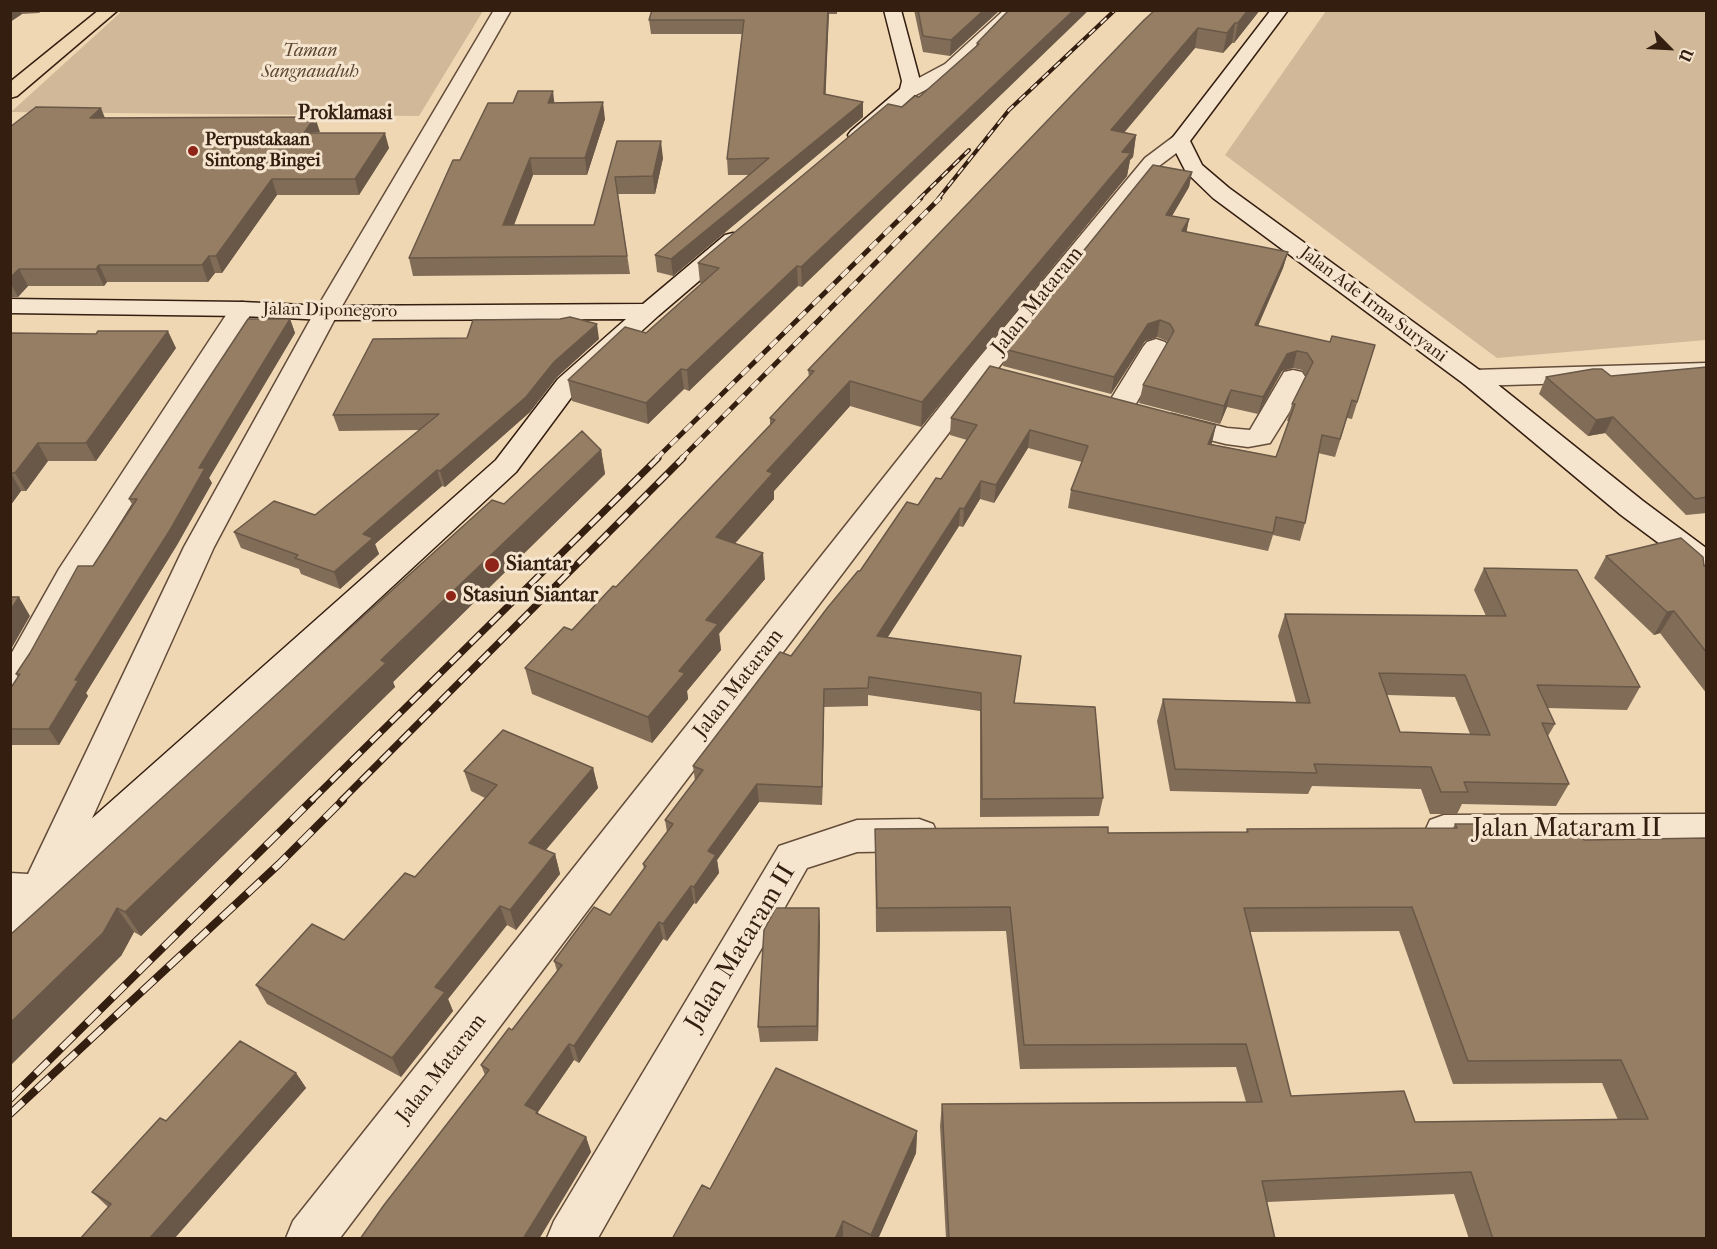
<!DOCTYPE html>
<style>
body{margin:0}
#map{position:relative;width:1717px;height:1249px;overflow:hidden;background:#f0d7b4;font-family:"IM FELL French Canon",serif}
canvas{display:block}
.frame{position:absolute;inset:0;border:12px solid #341e10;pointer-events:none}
.north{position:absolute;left:1639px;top:18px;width:60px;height:60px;-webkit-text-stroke:4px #f5e5ce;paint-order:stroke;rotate:114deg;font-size:16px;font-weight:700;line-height:24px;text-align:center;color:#341e10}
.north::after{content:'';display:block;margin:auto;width:21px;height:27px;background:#341e10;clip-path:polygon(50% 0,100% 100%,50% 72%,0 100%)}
</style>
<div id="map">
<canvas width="1717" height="1249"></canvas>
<div class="frame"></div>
<div class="north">U</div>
</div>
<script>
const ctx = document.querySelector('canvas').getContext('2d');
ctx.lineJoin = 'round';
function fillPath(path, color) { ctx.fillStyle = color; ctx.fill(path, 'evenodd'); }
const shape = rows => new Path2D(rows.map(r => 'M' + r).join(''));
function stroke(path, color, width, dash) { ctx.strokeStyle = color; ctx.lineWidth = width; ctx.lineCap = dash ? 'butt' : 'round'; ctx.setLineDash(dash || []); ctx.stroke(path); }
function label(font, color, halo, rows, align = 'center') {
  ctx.font = font + ' "IM FELL French Canon",serif'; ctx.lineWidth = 6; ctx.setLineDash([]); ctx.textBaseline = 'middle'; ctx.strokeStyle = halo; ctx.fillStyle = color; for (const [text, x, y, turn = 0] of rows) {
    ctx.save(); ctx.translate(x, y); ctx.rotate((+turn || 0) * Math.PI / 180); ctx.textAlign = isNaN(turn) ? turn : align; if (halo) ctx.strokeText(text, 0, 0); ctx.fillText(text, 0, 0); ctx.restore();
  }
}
fillPath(shape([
 [122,11,483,11,419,116,11,112],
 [1326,11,1706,11,1706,340,1497,358,1225,155]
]), '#d0b898');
const street = shape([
 [494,10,511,10,338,313,214,547,54,903,40,908,10,907,10,873,28,874,184,547,314,313,494,10],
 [1004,10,1025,10,1009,22,983,50,959,72,916,95,902,95,899,91,902,87,945,64,1004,10],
 [1180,135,1187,137,1190,141,1187,145,1159,166,991,377,340,1238,286,1238,293,1221,973,365,1145,158,1173,137,1180,135],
 [242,302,251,304,254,309,91,569,38,668,22,692,10,695,10,656,59,569,230,309,233,304,242,302],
 [1156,339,1165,342,1169,347,1134,407,1130,413,1120,415,1110,413,1106,407,1143,347,1147,342,1156,339],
 [1706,363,1706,379,1473,386,1464,384,1460,378,1464,372,1473,370,1706,363],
 [1293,370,1302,372,1306,378,1295,403,1270,443,1248,447,1226,444,1162,428,1158,422,1162,416,1172,414,1227,428,1250,430,1284,372,1293,370],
 [1706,814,1706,844,1444,847,1430,842,1425,831,1430,820,1444,815,1706,814],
 [919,819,933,824,938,835,933,846,919,851,857,852,807,868,598,1238,547,1238,554,1221,779,846,857,820,919,819]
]);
const secondary = shape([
 [884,10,901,10,920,81,919,91,865,139,858,141,851,139,848,135,851,131,900,89,902,81,884,10],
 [1271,10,1288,10,1190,141,1202,165,1229,188,1482,372,1643,501,1706,548,1706,573,1695,570,1621,515,1464,384,1213,198,1186,172,1170,141,1271,10],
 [733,233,741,235,744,240,741,245,658,316,576,391,516,472,24,928,10,933,10,891,496,460,558,379,626,319,326,320,242,316,10,313,10,299,242,302,326,306,643,304,725,235,733,233]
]);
const primary = shape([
 [99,10,118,10,17,96,10,98,10,82,99,10]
]);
stroke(street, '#634c39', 3);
stroke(secondary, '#341e10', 3);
stroke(primary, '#341e10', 3);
fillPath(street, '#f5e5ce');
fillPath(secondary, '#f5e5ce');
fillPath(primary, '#f0d7b4');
const railFar3 = shape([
 [919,199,969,150],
 [938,199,1009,110,1115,10]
]);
const railFar2 = shape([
 [656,459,921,198],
 [681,459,940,198]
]);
const railFar1 = shape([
 [311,801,658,458],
 [341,801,683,458]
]);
const rail = shape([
 [10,1099,312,800],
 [10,1114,279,864,343,800]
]);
stroke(railFar3, '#341e10', 4);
stroke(railFar2, '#341e10', 5);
stroke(railFar1, '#341e10', 7);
stroke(rail, '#341e10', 8);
stroke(railFar3, '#f5e5ce', 2, [8]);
stroke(railFar2, '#f5e5ce', 4, [10]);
stroke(railFar1, '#f5e5ce', 4.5, [14]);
stroke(rail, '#f5e5ce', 6, [18]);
fillPath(shape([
 [10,10,43,10,39,13,22,14,10,22],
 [652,10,837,10,837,14,829,14,825,95,863,102,863,117,673,276,657,272,655,255,750,175,728,175,727,159,742,34,651,34,649,20],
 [914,10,1000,10,950,56,923,52],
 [1009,10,802,287,798,286,689,391,684,389,648,424,572,401,568,380,646,333,702,283,700,283,698,263,902,107,919,97,976,46,977,43],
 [1155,10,1260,10,1234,43,1232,43,1223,53,1195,48,1124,132,1136,135,1133,157,1130,160,1127,176,921,427,850,406,774,491,774,499,735,543,765,579,719,634,721,650,687,691,688,699,652,743,532,694,525,668,572,630,616,587,770,425,770,418,809,377,808,370],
 [555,103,605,119,587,175,533,175,514,225,594,225,617,141,663,158,655,194,618,194,630,274,413,276,409,258,460,160],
 [105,118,320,133,389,148,359,195,277,195,222,273,215,273,208,282,107,282,104,286,28,286,18,297,10,297,10,127],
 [1153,165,1192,172,1189,187,1172,216,1189,219,1186,232,1288,252,1283,268,1258,326,1330,342,1332,336,1375,345,1352,419,1347,418,1335,457,1318,453,1305,523,1300,541,1273,535,1268,551,1068,508,1071,490,1082,462,1028,448,994,503,980,499,963,527,959,526,887,638,1021,656,1014,703,1095,707,1103,798,1099,816,980,817,980,711,868,695,868,706,824,707,822,805,759,802,717,860,719,873,696,904,694,903,667,941,663,939,579,1063,574,1060,538,1112,538,1115,586,1137,591,1152,539,1239,360,1239,384,1205,485,1075,481,1065,509,1028,512,1030,557,971,554,961,594,907,610,915,644,869,643,864,667,832,665,820,695,781,693,766,780,652,791,656,828,607,858,571,860,571,907,502,918,505,936,478,941,479,967,440,950,435,951,418,990,366,1216,425,1211,444,1276,457,1289,421,1287,421,1292,404,1306,376,1302,370,1293,368,1282,371,1258,414,1227,407,1220,424,1139,403,1143,385,1168,342,1167,341,1157,337,1145,341,1111,394,1003,366,1004,349],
 [290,319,295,333,209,478,212,483,177,545,86,693,88,696,59,745,10,745,10,689,18,678,16,674,93,566,133,506,129,499],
 [10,333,176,348,96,461,48,461,26,491,21,491,10,506],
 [599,339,557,377,530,412,445,487,442,486,375,544,379,554,340,589,301,574,299,569,241,548,234,532,315,515,419,430,339,431,333,415],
 [1707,367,1707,513,1686,515,1605,433,1588,436,1539,394,1546,377,1611,376],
 [601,450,605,474,393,682,395,687,141,936,134,932,121,956,10,935,504,504],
 [1606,556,1707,565,1707,694,1660,633,1654,635,1594,578],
 [1484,568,1640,687,1627,710,1547,708,1555,724,1548,736,1569,784,1556,806,1462,804,1457,814,1430,814,1421,789,1312,786,1308,794,1170,791,1157,721,1163,699,1296,702,1278,636,1285,614,1486,616,1474,590],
 [1387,695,1455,697,1470,734,1400,732],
 [593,768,598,788,545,850,555,854,560,874,516,930,507,925,448,999,453,1011,401,1077,267,1004,256,985,344,940,415,877,485,798,471,791,464,771],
 [1455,824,1491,836,1582,836,1707,1239,1469,1239,1454,1194,1267,1202,1275,1239,946,1239,940,1126,942,1104,1246,1102,1236,1067,1020,1069,1006,931,876,932,875,829,1108,833,1246,832,1247,829,1453,828],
 [1399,931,1453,1084,1602,1083,1618,1120,1415,1122,1291,1096,1250,932],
 [820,924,818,1041,760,1042,758,1027],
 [296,1073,306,1088,174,1239,80,1239,108,1207,92,1192],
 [917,1131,916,1153,878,1239,672,1239,710,1189]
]), '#816c57');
fillPath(shape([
 [10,10,20,10,22,14,10,22],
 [828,10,829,10,825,110,824,94],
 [984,10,1000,10,950,56,951,40],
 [1074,10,1089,10,802,287,801,267],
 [1248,10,1260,10,1234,43,1238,23],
 [1235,23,1232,43,1223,53,1227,33],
 [1198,28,1195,48,1108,152,1111,130],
 [553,91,555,108,548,103],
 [603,102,605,119,587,175,585,158],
 [863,102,863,117,673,276,671,259],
 [101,108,107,123,90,118],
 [315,117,320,132,304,133],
 [385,133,389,148,359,195,355,179],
 [1136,135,1133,157,1130,160,1127,176,921,427,922,402],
 [661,141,663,158,655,194,653,176],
 [530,158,533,175,507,243,503,225],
 [1192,172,1189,187,1163,231,1166,215],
 [272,179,277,195,222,273,216,256],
 [1189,219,1186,235,1182,231],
 [1288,252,1283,268,1251,342,1255,325],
 [209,256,215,273,208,282,202,265],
 [99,265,107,282,104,286,96,269],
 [797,266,798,286,689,391,687,370],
 [19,269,28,286,18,297,10,282,10,278],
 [290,319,295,333,209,478,212,483,177,545,86,693,88,696,59,745,49,729,75,680,199,468],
 [1160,320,1157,337,1145,341,1111,394,1114,377,1148,324],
 [597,324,599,339,557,377,530,412,445,487,440,471,554,362],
 [168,331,176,348,96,461,86,443],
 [1297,351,1293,368,1282,371,1258,414,1263,397,1287,354],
 [681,369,684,389,648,424,646,403],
 [850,381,850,406,774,491,774,499,718,563,716,537,767,471],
 [1231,390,1227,407,1220,424,1224,406],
 [1613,417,1605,433,1588,436,1596,420],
 [1216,425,1212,443,1204,461,1208,444],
 [1030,430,1028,448,994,503,996,485],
 [38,443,48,461,26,491,15,473],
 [601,450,605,474,393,682,395,687,141,936,125,912,381,660],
 [437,470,442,486,375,544,379,554,340,589,334,572,363,534],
 [10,473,11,473,21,491,10,506],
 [981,481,980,499,963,527,964,509],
 [960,508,959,526,877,654,877,636],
 [763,553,765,579,719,633,721,650,687,691,688,699,652,743,648,717,679,671,706,620],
 [19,597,30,616,10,651,10,611],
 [1674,611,1660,633,1654,635,1667,612],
 [824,689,824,707,822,805,822,787],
 [593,768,598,788,535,863,529,843],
 [757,784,759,802,717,860,719,873,696,904,694,887,708,851],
 [555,854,560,874,516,930,510,910],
 [691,886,694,903,667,941,663,924],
 [500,906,507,925,448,999,453,1011,401,1077,392,1058,435,987],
 [117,908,134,932,121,956,10,1066,10,1023],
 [819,908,820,924,818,1041,817,1026],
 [659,922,663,939,579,1063,574,1046],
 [569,1044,574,1060,538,1112,543,1127,525,1105],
 [296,1073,306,1088,174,1239,149,1239],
 [917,1131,916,1153,878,1239,871,1239,871,1235],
 [586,1137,591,1152,539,1239,523,1239],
 [843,1221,843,1239,835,1239]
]), '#695847');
const building = shape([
 [652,10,828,10,824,94,863,102,671,259,655,255,769,158,727,159,744,20,649,20,652,10],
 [918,10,984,10,951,40,923,36,918,10],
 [1009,10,1074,10,801,267,797,266,687,370,681,369,646,403,568,380,625,327,646,333,719,268,698,263,888,104,902,107,915,96,919,97,979,44,977,43,1009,10],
 [1155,10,1248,10,1238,23,1235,23,1227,33,1198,28,1111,130,1136,135,1122,152,1131,153,922,402,850,381,767,471,773,473,716,537,763,553,706,620,718,624,679,671,685,673,648,717,525,668,564,627,572,630,613,586,616,587,775,420,770,418,814,371,808,370,1144,20,1155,10],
 [518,91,553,91,548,103,603,102,585,158,530,158,503,225,594,225,617,141,661,141,653,176,615,177,627,256,409,258,453,160,460,160,488,103,513,103,518,91],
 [36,107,101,108,90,118,315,117,304,133,385,133,355,179,272,179,216,256,209,256,202,265,99,265,96,269,19,269,10,278,10,127,36,107],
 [1153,165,1192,172,1166,215,1189,219,1182,231,1288,252,1255,325,1330,342,1332,336,1375,345,1357,402,1352,400,1340,439,1322,435,1305,523,1276,517,1273,533,1071,490,1088,446,1030,430,996,485,981,481,964,509,960,508,877,636,1021,656,1014,703,1095,707,1103,798,982,799,981,693,869,677,868,688,824,689,822,787,757,784,708,851,716,855,694,887,691,886,663,924,659,922,574,1046,569,1044,525,1105,537,1111,536,1113,586,1137,523,1239,360,1239,384,1205,489,1070,481,1065,509,1028,512,1030,562,965,554,961,594,907,610,915,646,866,643,864,673,824,665,820,703,770,693,766,780,652,791,656,828,607,858,571,860,571,907,502,918,505,936,478,941,479,977,425,951,418,990,366,1216,425,1208,444,1276,457,1295,404,1292,404,1313,362,1307,353,1297,351,1287,354,1263,397,1231,390,1224,406,1143,385,1174,331,1170,324,1160,320,1148,324,1114,377,1004,349,1153,165],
 [570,317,597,324,554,362,526,397,440,471,437,470,363,534,373,538,334,572,295,558,298,555,234,532,274,501,315,515,439,414,333,415,373,339,467,338,473,320,560,319,570,317],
 [248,319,290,319,199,468,205,468,170,530,75,680,79,680,49,729,10,729,10,689,20,674,16,674,30,653,78,566,93,566,137,499,129,499,248,319],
 [98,331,168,331,86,443,38,443,15,473,10,473,10,333,96,334,98,331],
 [1707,367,1707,497,1695,499,1613,417,1596,420,1546,377,1593,369,1602,369,1611,376,1707,367],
 [582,431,601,450,381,660,386,663,125,912,117,908,103,933,10,1023,10,935,492,500,504,504,582,431],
 [1681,538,1703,557,1704,566,1707,565,1707,653,1674,611,1667,612,1606,556,1681,538],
 [1484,568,1577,570,1640,687,1537,685,1555,724,1542,723,1569,784,1464,782,1468,792,1441,792,1431,767,1314,764,1317,773,1175,769,1163,699,1310,703,1285,614,1506,616,1484,568],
 [1379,673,1465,675,1490,735,1400,732,1379,673],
 [10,597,19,597,10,611,10,597],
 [503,730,593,768,529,843,555,854,510,910,500,906,435,987,445,992,392,1058,256,985,312,924,344,940,405,873,415,877,497,785,464,771,503,730],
 [1455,824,1485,824,1491,836,1582,836,1584,840,1707,838,1707,1239,1493,1239,1471,1172,1262,1181,1275,1239,949,1239,942,1104,1262,1102,1246,1044,1024,1045,1010,907,877,908,875,829,1108,827,1108,833,1248,832,1247,829,1457,828,1455,824],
 [1412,907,1468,1061,1621,1060,1648,1119,1415,1122,1404,1091,1291,1096,1244,908,1412,907],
 [776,908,819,908,817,1026,758,1027,764,930,776,908],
 [240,1041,296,1073,149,1239,80,1239,111,1204,92,1192,160,1118,166,1121,240,1041],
 [776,1068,917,1131,871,1235,843,1221,835,1239,672,1239,702,1185,710,1189,776,1068]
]);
fillPath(building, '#967e65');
stroke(building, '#695847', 1.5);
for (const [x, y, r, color] of [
 [193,151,6,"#8f2418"],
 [492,565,8,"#8f2418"],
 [451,596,6,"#8f2418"]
]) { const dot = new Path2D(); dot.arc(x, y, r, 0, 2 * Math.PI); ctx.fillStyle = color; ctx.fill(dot); stroke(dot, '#f5e5ce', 2); }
label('italic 18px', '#5b4432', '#f5e5ce', [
 ["Taman",310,52],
 ["Sangnaualuh",310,73]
]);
label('bold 18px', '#341e10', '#f5e5ce', [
 ["Perpustakaan",205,141],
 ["Sintong Bingei",205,162]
], 'left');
label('18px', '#341e10', '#f5e5ce', [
 ["Jalan Ade Irma Suryani",1373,305,37],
 ["Jalan Diponegoro",330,311,1]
]);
label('bold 20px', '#341e10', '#f5e5ce', [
 ["Proklamasi",345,114]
]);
label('21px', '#341e10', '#f5e5ce', [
 ["Jalan Mataram",1038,301,-51],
 ["Jalan Mataram",739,684,-52],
 ["Jalan Mataram",442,1069,-52]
]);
label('bold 21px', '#341e10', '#f5e5ce', [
 ["Siantar",506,565],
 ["Stasiun Siantar",463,596]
], 'left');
label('26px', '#341e10', '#f5e5ce', [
 ["Jalan Mataram II",1567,830],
 ["Jalan Mataram II",741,948,-59]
]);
</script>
